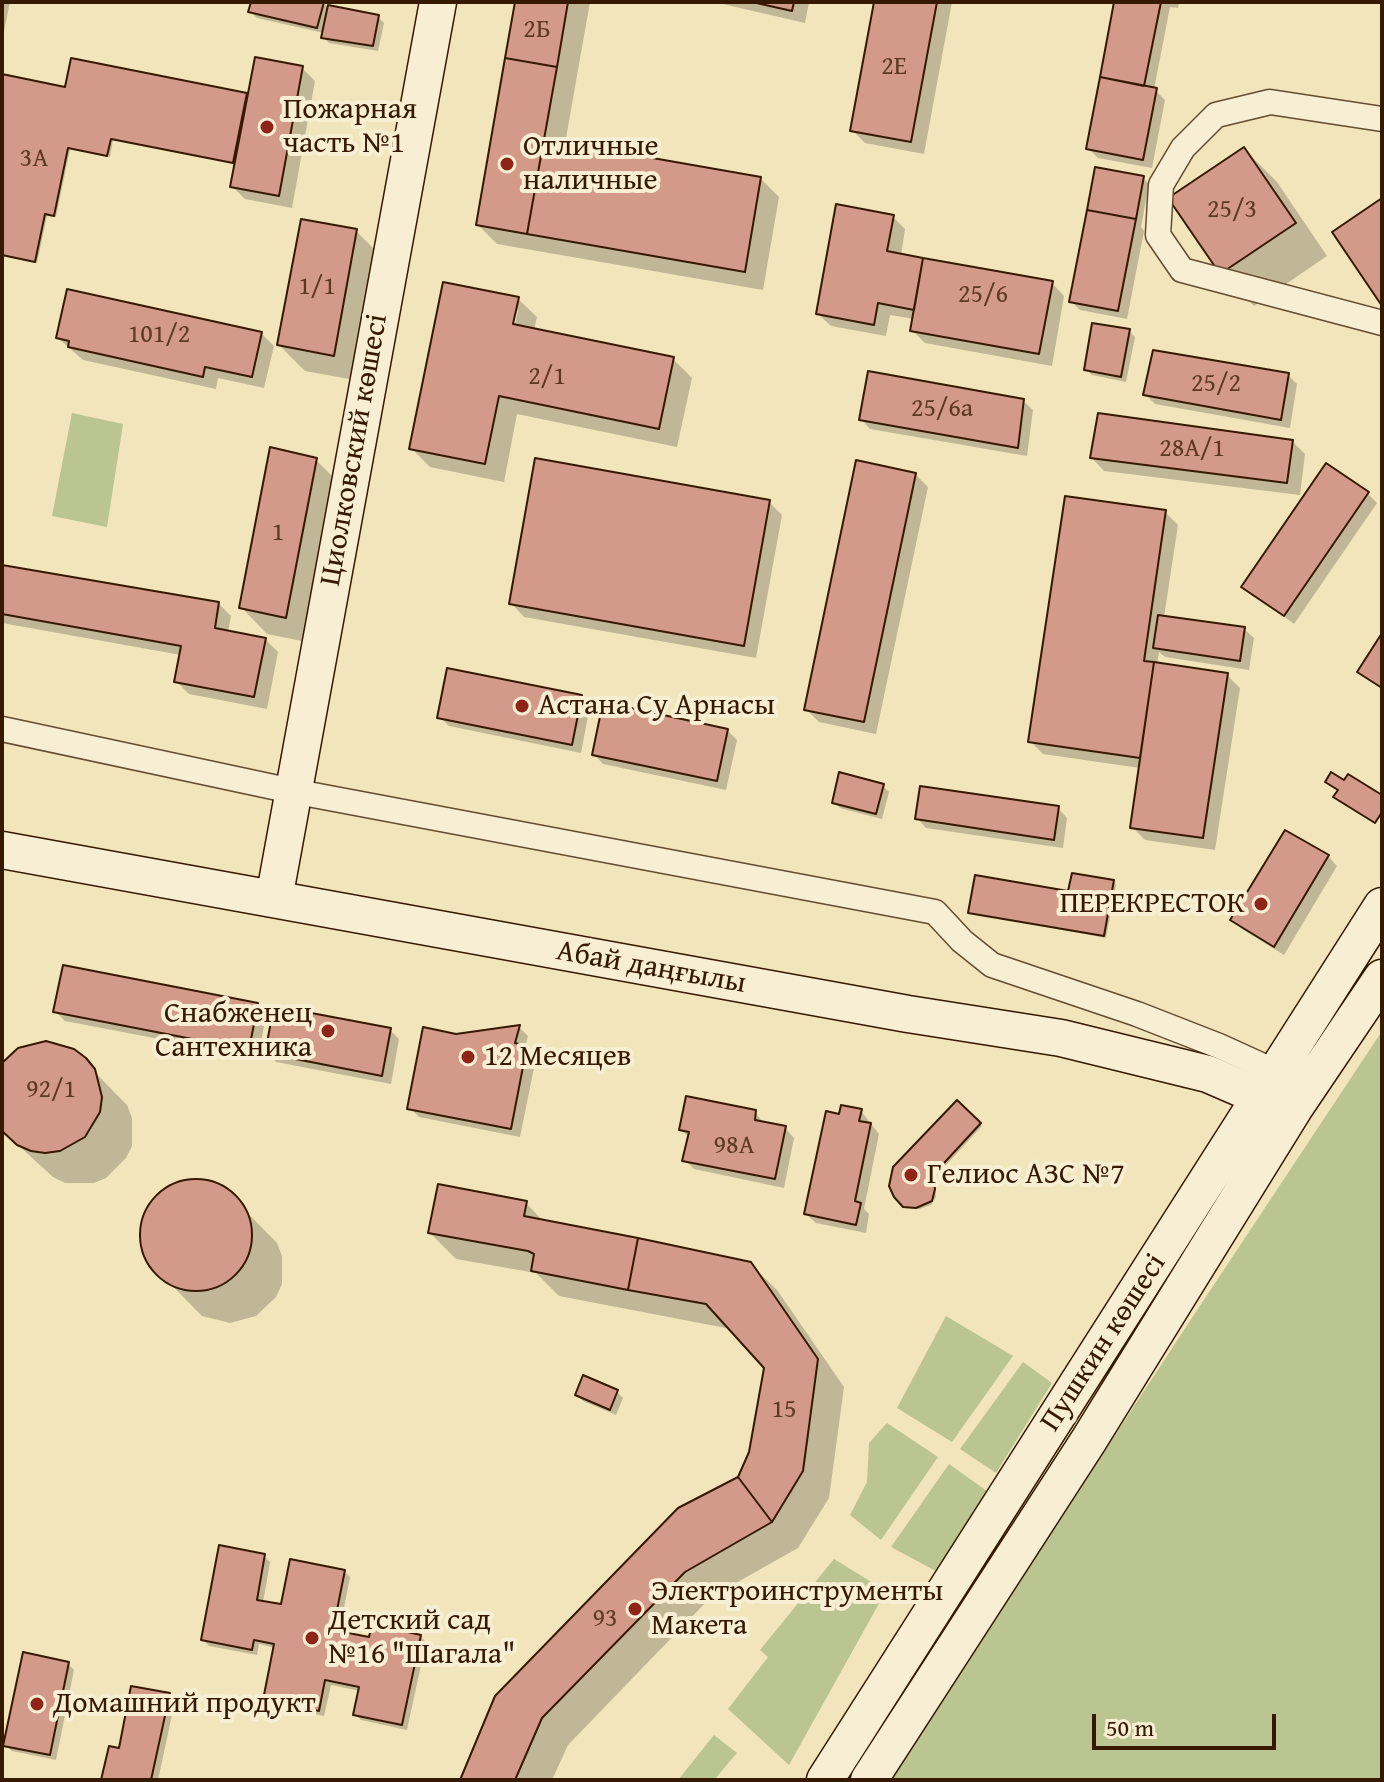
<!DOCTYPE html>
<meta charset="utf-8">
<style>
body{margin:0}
#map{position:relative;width:1384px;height:1782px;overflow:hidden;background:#f2e5bc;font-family:"Gentium Book Plus",serif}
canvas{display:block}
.frame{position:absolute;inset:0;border:4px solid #351901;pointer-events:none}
.scale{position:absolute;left:1092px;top:1714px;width:184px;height:36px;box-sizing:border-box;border:4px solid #351901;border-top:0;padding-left:10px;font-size:24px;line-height:28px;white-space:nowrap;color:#351901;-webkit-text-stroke:6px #f7eed3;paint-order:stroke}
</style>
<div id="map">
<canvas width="1384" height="1782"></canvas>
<div class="frame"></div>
<div class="scale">50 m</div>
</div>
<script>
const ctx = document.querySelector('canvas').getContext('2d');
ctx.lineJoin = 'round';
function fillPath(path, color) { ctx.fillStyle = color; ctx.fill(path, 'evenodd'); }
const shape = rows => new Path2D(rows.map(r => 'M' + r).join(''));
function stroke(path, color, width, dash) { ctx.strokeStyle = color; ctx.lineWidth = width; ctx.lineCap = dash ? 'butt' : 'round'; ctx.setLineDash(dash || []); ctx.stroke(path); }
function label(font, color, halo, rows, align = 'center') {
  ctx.font = font + ' "Gentium Book Plus",serif'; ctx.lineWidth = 8; ctx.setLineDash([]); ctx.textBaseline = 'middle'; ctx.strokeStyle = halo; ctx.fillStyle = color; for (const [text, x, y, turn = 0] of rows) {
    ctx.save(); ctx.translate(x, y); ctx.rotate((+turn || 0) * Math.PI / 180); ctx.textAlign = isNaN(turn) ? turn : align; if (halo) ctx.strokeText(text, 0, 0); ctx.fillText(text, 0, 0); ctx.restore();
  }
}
fillPath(shape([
 [72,413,123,424,107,527,52,516],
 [1382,1031,1382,1780,889,1780,1182,1333],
 [946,1316,1013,1356,952,1442,897,1408],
 [1023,1362,1052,1383,996,1473,960,1449],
 [887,1423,938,1457,881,1540,850,1515,867,1482,869,1443],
 [949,1464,987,1491,936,1571,891,1547],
 [834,1559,886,1591,789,1765,728,1709,768,1657,760,1650],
 [714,1735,737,1753,714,1780,678,1780]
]), '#bac591');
fillPath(shape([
 [2,2,10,2,2,41],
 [253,2,322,2,328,7,378,17,384,23,378,51,329,43,323,37,324,33,257,18,251,12],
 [517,2,590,2,565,144,760,178,779,197,763,290,497,244,478,225],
 [714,2,809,2,805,23],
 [876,2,952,2,924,154,865,143,852,130],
 [1117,2,1179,2,1178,8,1170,7,1154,89,1165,100,1152,168,1098,158,1088,148],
 [302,68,315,81,292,208,245,199,232,186,237,164,113,140,110,157,70,149,56,217,47,216,37,263,2,256,2,76,67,90,246,95,249,98],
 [1244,149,1277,182,1327,256,1254,306,1221,273],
 [1143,178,1149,184,1141,227,1144,231,1127,319,1080,310,1071,301],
 [893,217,905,229,901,256,1052,283,1064,296,1052,366,925,343,912,330,914,319,890,315,886,336,831,326,818,314],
 [356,231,382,257,360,381,305,371,279,345],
 [518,299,537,317,534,330,673,359,692,378,677,447,517,414,504,482,430,467,411,448],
 [514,310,518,310,513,334,509,333],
 [1129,331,1135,337,1126,382,1092,375,1086,369],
 [261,333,274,346,264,388,218,378,216,389,83,360,58,338],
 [1288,375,1297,384,1290,428,1155,404,1145,394],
 [1023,401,1033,410,1027,456,870,429,861,419],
 [1292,441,1305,454,1300,495,1104,471,1092,458],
 [316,460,342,486,312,643,267,634,241,607],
 [915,474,928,487,876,734,819,722,806,709],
 [1368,494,1377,503,1294,624,1244,586],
 [769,502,782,515,756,658,524,617,512,604],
 [1165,512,1178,525,1164,617,1244,629,1254,638,1249,670,1165,657,1159,652,1157,665,1227,675,1240,688,1215,850,1145,840,1132,827,1140,768,1043,754,1030,741],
 [2,567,218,603,231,616,228,632,265,639,278,652,267,709,189,694,176,681,181,655,2,623],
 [581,696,590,706,581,753,449,726,440,717],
 [727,730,737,740,726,790,603,764,594,754],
 [883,786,889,792,882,819,840,808,834,802],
 [1058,808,1067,818,1063,848,926,828,917,818],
 [1328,856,1337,866,1284,955,1242,929,1233,920],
 [1114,882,1116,885,1106,938,970,913],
 [257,1005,266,1015,258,1058,65,1021,55,1011],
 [519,1027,528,1036,525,1047,536,1058,520,1137,419,1117,410,1108,456,1036],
 [390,1030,399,1039,391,1084,276,1062,267,1052],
 [73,1050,127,1105,132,1118,132,1146,126,1158,106,1178,94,1183,65,1183,53,1177,7,1135,2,1125,2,1067],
 [957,1103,982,1126,934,1178,936,1197,931,1205,919,1209,907,1208,904,1205],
 [861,1111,879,1134,864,1209,869,1214,866,1233,816,1223,806,1214,841,1116],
 [755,1112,764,1124,785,1128,794,1138,784,1188,694,1169,685,1160,690,1138,681,1130],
 [182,1183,210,1183,223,1188,277,1243,282,1256,282,1284,276,1297,256,1316,230,1323,202,1316,149,1262,143,1249,144,1221,149,1208,169,1188],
 [526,1203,544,1222,750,1264,777,1290,844,1387,829,1498,798,1548,711,1597,568,1745,552,1780,462,1780,740,1479,751,1452,766,1368,731,1329,559,1296,536,1273,456,1259,430,1233],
 [617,1392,623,1398,616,1415,583,1401,577,1395],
 [264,1556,270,1562,263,1603,283,1606,344,1571,350,1577,339,1633,370,1639,420,1636,426,1642,407,1730,361,1720,355,1714,360,1691,331,1685,324,1716,271,1705,265,1699,275,1648,259,1644,257,1655,209,1646,203,1640],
 [68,1664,74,1670,56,1760,12,1751,6,1745],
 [169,1695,175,1701,158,1780,103,1780]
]), '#0003');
const building = shape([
 [251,2,324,2,317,28,248,12,251,2],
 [515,2,568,2,557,67,505,58,515,2],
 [752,2,794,2,792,11,752,2],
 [874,2,937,2,911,142,850,131,874,2],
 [1114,2,1161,2,1144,86,1100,77,1114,2],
 [328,5,379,15,373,46,321,38,328,5],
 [255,57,303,66,279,196,230,187,255,57],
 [71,58,247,93,233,163,111,139,107,156,68,148,54,216,45,214,35,262,2,255,2,74,65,87,71,58],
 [505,58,557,67,527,234,476,225,505,58],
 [1100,77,1157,88,1143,160,1086,149,1100,77],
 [544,139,761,177,745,272,527,234,544,139],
 [1244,147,1296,223,1220,274,1168,198,1244,147],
 [1095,167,1144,176,1136,219,1087,210,1095,167],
 [1382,198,1382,306,1332,232,1382,198],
 [836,204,894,215,887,251,923,258,914,310,878,303,874,325,816,314,836,204],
 [1087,210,1136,219,1118,311,1069,302,1087,210],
 [301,219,357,229,334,356,277,345,301,219],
 [923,258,1053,281,1039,354,910,331,923,258],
 [443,282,519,297,513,324,674,357,659,429,499,396,485,464,409,449,443,282],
 [67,289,262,332,252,377,205,367,203,377,68,347,69,341,56,338,67,289],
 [1092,323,1130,329,1121,377,1084,370,1092,323],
 [1153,350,1289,373,1281,420,1143,395,1153,350],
 [868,371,1024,399,1018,448,859,420,868,371],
 [1098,413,1293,440,1287,483,1090,458,1098,413],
 [270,447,317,458,286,618,239,608,270,447],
 [535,458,770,500,744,646,509,604,535,458],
 [856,460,916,473,864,722,804,710,856,460],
 [1326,463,1369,492,1284,616,1241,587,1326,463],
 [1065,496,1166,510,1144,661,1154,662,1140,758,1028,742,1065,496],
 [2,565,219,602,215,628,266,638,254,697,174,682,181,646,2,614,2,565],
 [1158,615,1245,627,1240,661,1153,648,1158,615],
 [1382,633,1382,688,1357,672,1382,633],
 [1154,662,1228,673,1203,838,1130,828,1154,662],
 [447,668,582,695,572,745,437,718,447,668],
 [603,702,728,729,717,781,592,755,603,702],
 [839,772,884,784,876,814,832,803,839,772],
 [1331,772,1344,780,1348,774,1382,795,1382,812,1375,823,1333,797,1338,790,1325,782,1331,772],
 [920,786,1059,806,1054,840,915,819,920,786],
 [1285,830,1329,855,1274,947,1230,920,1285,830],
 [1072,873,1114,880,1104,936,968,913,975,875,1068,891,1072,873],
 [63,965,258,1003,249,1050,53,1012,63,965],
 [274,1006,391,1028,382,1076,265,1053,274,1006],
 [520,1025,515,1043,527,1046,511,1129,407,1109,423,1027,456,1034,520,1025],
 [46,1041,74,1049,86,1058,95,1069,102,1097,100,1112,85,1137,60,1151,45,1153,31,1151,17,1145,2,1131,2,1063,18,1048,46,1041],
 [686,1096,756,1110,755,1120,786,1126,775,1179,682,1161,689,1132,679,1130,686,1096],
 [957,1100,981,1123,933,1175,935,1189,932,1201,916,1208,903,1207,894,1197,889,1186,893,1167,957,1100],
 [841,1105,862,1109,859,1121,871,1123,855,1201,861,1203,856,1225,804,1214,826,1111,839,1114,841,1105],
 '140 1235a56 56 0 1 1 112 0a56 56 0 1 1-112 0Z',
 [438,1184,527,1201,524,1216,638,1238,628,1290,531,1271,534,1254,528,1251,428,1233,438,1184],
 [638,1238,751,1262,818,1359,803,1471,772,1522,738,1477,749,1452,764,1368,706,1304,628,1290,638,1238],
 [583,1375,618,1390,610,1410,575,1395,583,1375],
 [738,1477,772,1522,685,1572,542,1718,515,1780,460,1780,495,1696,678,1508,738,1477],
 [219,1545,265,1554,257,1600,281,1604,290,1559,345,1570,333,1630,369,1637,372,1624,421,1635,402,1725,353,1715,359,1687,325,1680,319,1711,263,1700,274,1644,254,1640,252,1650,201,1640,219,1545],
 [23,1652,69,1662,50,1755,3,1746,23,1652],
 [131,1686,170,1693,151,1780,101,1780,109,1746,119,1748,131,1686]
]);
fillPath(building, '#d49a89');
stroke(building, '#351901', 2);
const street = shape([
 [1382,119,1270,102,1216,115,1183,148,1161,185,1158,235,1182,270,1382,323],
 [2,729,292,791,935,912,962,941,992,965,1137,1014,1219,1046,1287,1077]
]);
const secondary = shape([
 [2,850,908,1014,1061,1038,1208,1074,1261,1097,1295,1107],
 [274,899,438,2],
 [825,1780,1382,906],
 [869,1780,1089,1440,1295,1107,1382,978]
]);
stroke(street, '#644c30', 27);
stroke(secondary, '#351901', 39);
stroke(street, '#f7eed3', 24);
stroke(secondary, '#f7eed3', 36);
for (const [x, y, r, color] of [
 [267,127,8,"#8f2418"],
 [507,164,8,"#8f2418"],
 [522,706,8,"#8f2418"],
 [1261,904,8,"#8f2418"],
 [328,1031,8,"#8f2418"],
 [468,1057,8,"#8f2418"],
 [911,1175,8,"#8f2418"],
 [635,1609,8,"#8f2418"],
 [312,1638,8,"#8f2418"],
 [37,1704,8,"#8f2418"]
]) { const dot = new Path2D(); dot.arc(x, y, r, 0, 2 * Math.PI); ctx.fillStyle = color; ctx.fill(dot); stroke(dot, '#f7eed3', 3); }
label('26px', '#5d3923', null, [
 ["2Б",537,30],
 ["2Е",894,67],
 ["3А",34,159],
 ["25/3",1232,210],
 ["1/1",317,287],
 ["25/6",983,295],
 ["101/2",159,335],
 ["2/1",547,377],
 ["25/2",1216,384],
 ["25/6а",942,409],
 ["28А/1",1192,449],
 ["1",278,533],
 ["92/1",51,1090],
 ["98А",734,1146],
 ["15",784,1410],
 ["93",605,1619]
]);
label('30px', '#351901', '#f7eed3', [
 ["Пожарная",283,110],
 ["часть №1",283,144],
 ["Отличные",523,147],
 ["наличные",523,181],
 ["Астана Су Арнасы",538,706],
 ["ПЕРЕКРЕСТОК",1245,904,"right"],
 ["Снабженец",312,1014,"right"],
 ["Сантехника",312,1048,"right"],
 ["12 Месяцев",484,1057],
 ["Гелиос АЗС №7",927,1175],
 ["Электроинструменты",651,1592],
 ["Макета",651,1626],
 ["Детский сад",328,1621],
 ["№16 \"Шагала\"",328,1655],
 ["Домашний продукт",53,1704]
], 'left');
label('30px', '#351901', '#f7eed3', [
 ["Циолковский көшесі",355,450,-80],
 ["Абай даңғылы",651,968,10],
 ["Пушкин көшесі",1104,1343,-57]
]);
</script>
